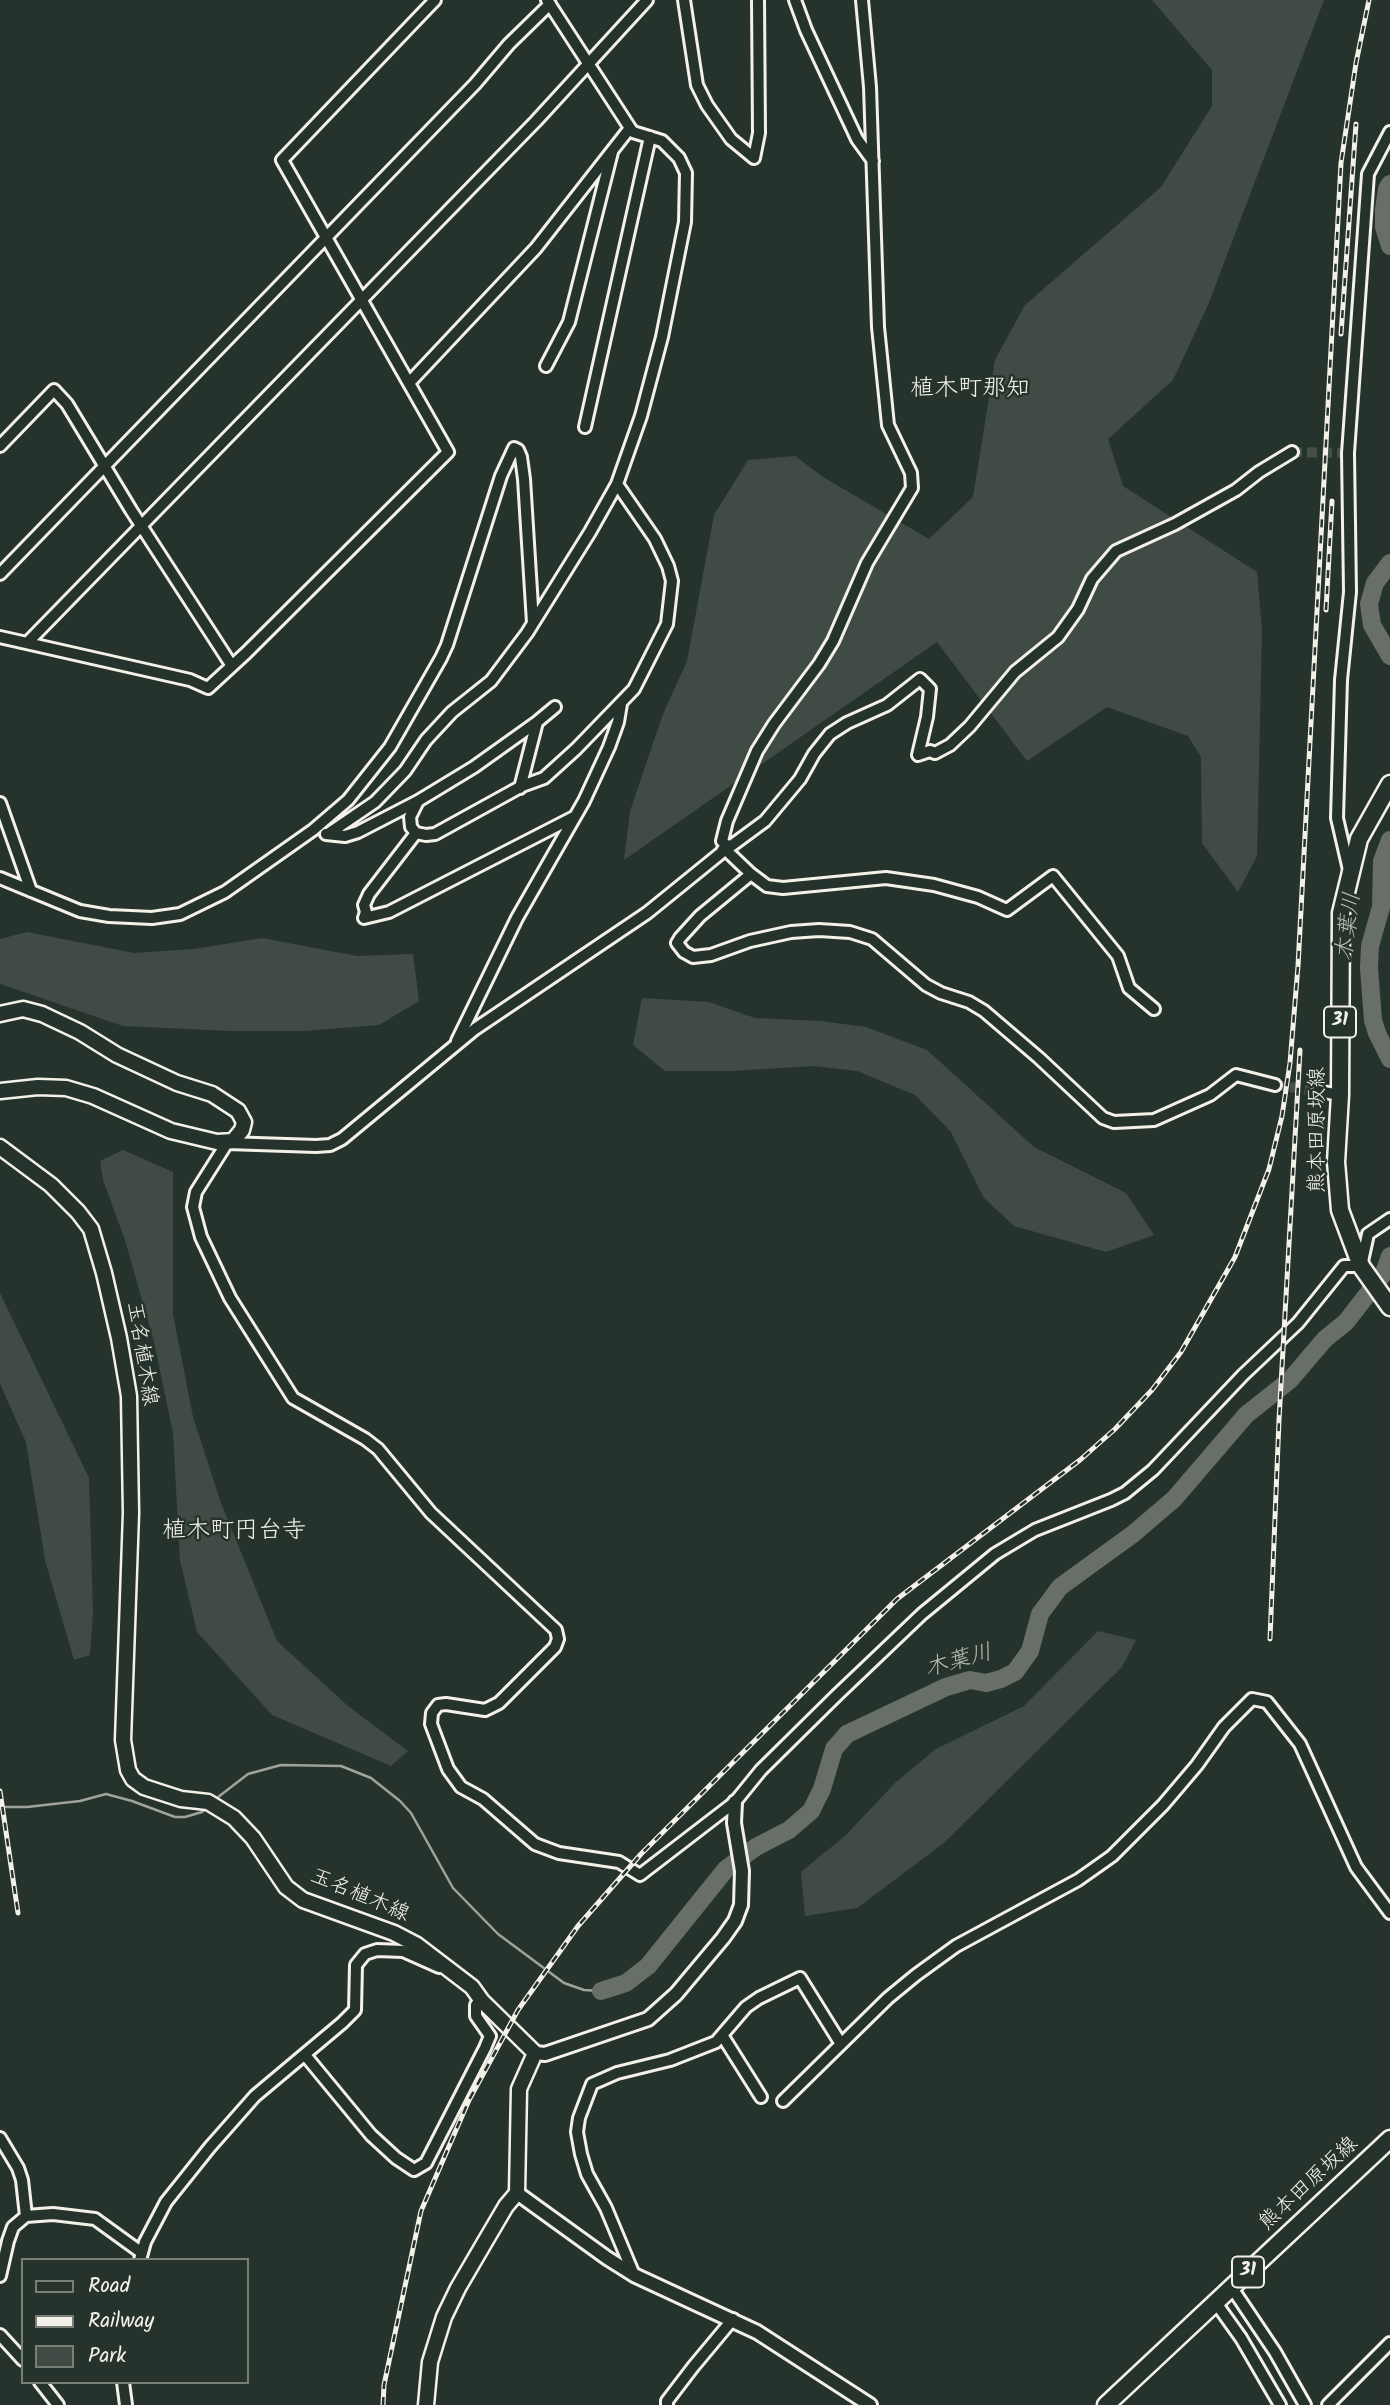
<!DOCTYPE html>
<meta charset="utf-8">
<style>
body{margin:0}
#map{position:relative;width:1390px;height:2405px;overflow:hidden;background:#26332d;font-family:Kalam,sans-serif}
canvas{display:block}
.legend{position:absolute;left:21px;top:2258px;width:228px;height:126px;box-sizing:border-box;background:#26332d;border:2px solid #787f78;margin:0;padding:9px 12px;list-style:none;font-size:21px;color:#f4f1e8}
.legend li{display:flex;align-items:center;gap:14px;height:35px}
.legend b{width:35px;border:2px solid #787f78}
</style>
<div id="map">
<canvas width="1390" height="2405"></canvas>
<ul class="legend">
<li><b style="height:9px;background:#26332d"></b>Road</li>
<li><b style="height:9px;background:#f4f1e8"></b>Railway</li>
<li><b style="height:19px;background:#414b45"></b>Park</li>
</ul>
</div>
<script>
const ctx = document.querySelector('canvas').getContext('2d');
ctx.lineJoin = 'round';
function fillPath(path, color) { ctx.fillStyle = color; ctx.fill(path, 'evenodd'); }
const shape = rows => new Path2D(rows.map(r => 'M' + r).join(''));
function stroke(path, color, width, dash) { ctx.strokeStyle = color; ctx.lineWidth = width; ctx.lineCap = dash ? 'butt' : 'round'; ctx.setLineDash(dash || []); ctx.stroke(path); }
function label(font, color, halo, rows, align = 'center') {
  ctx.font = font + ' Kalam,"Klee One",sans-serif'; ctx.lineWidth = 5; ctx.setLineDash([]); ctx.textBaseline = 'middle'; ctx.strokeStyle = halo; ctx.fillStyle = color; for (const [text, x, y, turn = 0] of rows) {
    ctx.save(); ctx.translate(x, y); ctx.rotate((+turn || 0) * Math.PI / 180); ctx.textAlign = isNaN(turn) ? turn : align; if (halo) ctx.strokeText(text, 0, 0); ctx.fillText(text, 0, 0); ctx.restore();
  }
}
fillPath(shape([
 [1152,0,1324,0,1208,305,1173,380,1108,439,1123,486,1257,572,1262,629,1257,856,1238,892,1202,843,1201,757,1188,736,1107,707,1027,761,937,642,624,860,630,811,663,714,687,661,714,515,748,460,795,456,823,477,929,539,973,497,995,360,1025,305,1161,187,1212,106,1212,70],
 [27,932,134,953,194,949,262,938,357,956,413,954,419,1001,379,1025,304,1031,231,1031,123,1026,0,984,0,939],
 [642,998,709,1002,755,1018,820,1021,866,1027,927,1050,1034,1147,1126,1193,1154,1235,1106,1252,1014,1226,984,1198,951,1132,915,1095,857,1071,813,1066,733,1071,665,1071,633,1045],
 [123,1150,173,1172,173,1314,193,1417,221,1503,277,1641,348,1706,408,1751,391,1766,272,1715,197,1632,180,1560,173,1433,154,1342,125,1240,103,1180,100,1161],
 [0,1293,89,1478,93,1613,90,1655,74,1660,45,1560,26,1442,0,1384],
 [1098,1631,1136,1640,1122,1667,945,1842,857,1908,805,1916,801,1872,846,1835,895,1783,936,1749,1024,1706]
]), '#414b45');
stroke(shape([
 [213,1801,248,1774,281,1765,341,1766,371,1778,400,1801,411,1813,453,1888,498,1934,564,1983,584,1990,601,1991],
 [0,1807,27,1807,80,1801,106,1794,132,1801,175,1817,185,1817,202,1812,206,1808]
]), '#9fa39b', 2.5);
stroke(shape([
 [1390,184,1387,189,1384,209,1384,227,1390,246],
 [1390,563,1375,583,1369,604,1372,625,1390,656],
 [1390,840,1382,861,1381,907,1370,946,1369,968,1373,1020,1377,1033,1390,1059],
 [601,1991,626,1983,648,1966,726,1869,756,1847,789,1830,811,1811,822,1789,834,1749,847,1734,946,1687,970,1680,986,1683,1001,1679,1015,1672,1030,1651,1040,1614,1060,1587,1133,1534,1174,1499,1246,1415,1290,1380,1325,1339,1346,1322,1384,1273,1390,1256]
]), '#676f68', 18);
stroke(shape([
 [1292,452,1348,453],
 [1275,1085,1318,1091]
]), '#455049', 10, [10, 5]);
const minor = shape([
 [684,0,697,85,707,105,731,139,754,158,759,133,758,0],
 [795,0,806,30,857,139,873,161],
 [862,0,870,87,878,327,888,425,911,473,912,488,867,563,833,641,819,664,774,724,757,751,727,821,722,841,726,845,729,853,751,874,767,886,783,888,886,878,934,885,978,897,1007,910,1053,876,1118,956,1129,988,1154,1009],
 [546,366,569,322,612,152],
 [409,383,536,248,630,128],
 [585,427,650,137],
 [0,446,54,390,67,404,131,510,232,666],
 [1292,452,1259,472,1236,490,1175,524,1116,551,1092,579,1078,609,1058,637,1015,672,970,726,950,745,935,753,930,751,918,755,927,717,930,689,920,679,887,705,847,723,830,734,814,754,800,779,765,821,731,846,726,845,721,853,647,913,475,1029,342,1139,330,1145,316,1146,227,1143,196,1192,193,1207,201,1237,230,1298,293,1398,365,1439,378,1449,431,1513,556,1630,558,1639,555,1647,499,1703,485,1710,446,1704,438,1705,432,1713,431,1724,448,1769,461,1787,483,1799,535,1844,559,1853,619,1862,640,1875,735,1802,761,1770,837,1695,922,1614,995,1554,1035,1530,1111,1500,1125,1493,1153,1470,1243,1375,1298,1323,1344,1266,1361,1266,1368,1234,1390,1219],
 [0,574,475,84,509,44,550,4],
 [0,637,190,680,208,688,246,653,448,452,282,160,435,0],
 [27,643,536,121,647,0],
 [520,788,537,722],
 [418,801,410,817,411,827,416,833,426,835,435,834,522,786,544,778,576,749,634,689,667,624,672,581,668,566,655,539,617,484],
 [0,803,31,891],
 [416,833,369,894,364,905,366,912,364,918,389,912,574,817],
 [326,834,345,836,358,832,418,801,474,767,537,722,555,707],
 [328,834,375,802,405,771,426,740,452,712,491,681,527,633,590,532,617,484,641,416,662,337,685,222,686,173,679,158,662,141,633,132,630,128,547,0],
 [1349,870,1337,818,1341,680,1350,592,1348,453,1368,174,1390,132],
 [751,874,700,916,680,938,677,943,684,952,693,957,711,955,750,941,791,932,819,930,850,932,872,939,926,985,941,993,969,1002,984,1011,1039,1058,1103,1118,1114,1122,1154,1120,1210,1095,1236,1075,1275,1085],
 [0,878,80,911,109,916,152,918,180,914,225,892,313,830,348,800,390,747,441,658,447,645,501,476,514,448,518,450,521,457,524,479,533,623],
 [457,1041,517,918,584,801,609,747,618,722,621,704],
 [1318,1091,1340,1095],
 [722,2035,761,2097],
 [305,2055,371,2135,396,2158,414,2170,426,2163,485,2048,490,2036,476,2016,476,2005,481,1999],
 [783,2101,888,1998,916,1975,956,1946,1078,1880,1112,1856,1163,1805,1197,1765,1224,1727,1252,1699,1267,1702,1300,1744,1356,1867,1390,1913],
 [0,2138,18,2168,22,2180,26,2216],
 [140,2260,145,2242,166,2202,210,2147,255,2096,342,2023,355,2010,356,1965,365,1954,377,1950,403,1951,439,1967],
 [634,2275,606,2208,587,2174,581,2154,577,2132,579,2118,592,2084,617,2073,670,2060,716,2042,746,2007,759,1998,800,1978,841,2044],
 [0,2276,8,2241,13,2227,26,2216,53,2214,95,2219,142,2253],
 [1232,2288,1275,2352,1305,2405],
 [1216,2303,1241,2338,1280,2405],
 [0,2335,23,2360],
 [40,2382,58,2405],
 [123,2382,126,2405],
 [667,2405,667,2401,693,2367,733,2319],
 [1328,2405,1390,2343]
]);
const tertiary = shape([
 [535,2053,545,2054,648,2019,676,1994,723,1938,735,1921,741,1905,742,1871,734,1823,735,1802],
 [517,2193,607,2258,634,2275,757,2332,870,2405]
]);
const secondary = shape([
 [0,1014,23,1009,42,1014,80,1032,117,1055,177,1083,212,1094,238,1111,244,1122,242,1130,233,1141,217,1142,171,1131,93,1096,66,1088,38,1087,0,1091],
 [0,1147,51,1185,78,1212,91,1229,104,1273,119,1338,129,1396,131,1513,123,1740,128,1770,133,1779,144,1787,181,1799,208,1802,234,1818,253,1838,286,1887,303,1900,394,1933,417,1945,472,1987,482,2001,535,2053,519,2089,517,2193,506,2206,486,2240,458,2288,444,2317,430,2362,426,2405]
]);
const primary = shape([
 [1390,784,1359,839,1341,913,1340,1095,1336,1162,1340,1210,1361,1266,1390,1307],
 [1106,2405,1390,2139]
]);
stroke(minor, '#f4f1e8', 16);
stroke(tertiary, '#f4f1e8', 18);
stroke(secondary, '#f4f1e8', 19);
stroke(primary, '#f4f1e8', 21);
stroke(minor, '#26332d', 10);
stroke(tertiary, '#26332d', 12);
stroke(secondary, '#26332d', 14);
stroke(primary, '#26332d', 16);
const rail = shape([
 [1341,334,1356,124],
 [1326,610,1332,501],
 [1270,1639,1279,1420,1300,1050],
 [0,1791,18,1913],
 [383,2405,384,2385,421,2211,469,2100,518,2010,578,1926,641,1854,897,1599,1080,1460,1115,1429,1152,1390,1181,1352,1235,1257,1269,1169,1282,1116,1290,1063,1298,966,1341,163,1356,63,1369,0]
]);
stroke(rail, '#f4f1e8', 5);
stroke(rail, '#26332d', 2.5, [8]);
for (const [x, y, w] of [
 [1340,1022,32],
 [1248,2272,32]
]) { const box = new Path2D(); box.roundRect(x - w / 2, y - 15.5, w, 31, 5); ctx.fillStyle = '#26332d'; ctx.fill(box); stroke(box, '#f4f1e8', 2); }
label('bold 19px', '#f4f1e8', null, [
 ["31",1340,1022],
 ["31",1248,2272]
]);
label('21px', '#f4f1e8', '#26332d', [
 ["熊本田原坂線",1319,1130,-90],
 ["玉名植木線",140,1354,81],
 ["玉名植木線",359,1897,23],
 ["熊本田原坂線",1310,2185,-43]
]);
label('italic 23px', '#bcbdb5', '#26332d', [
 ["木葉川",1351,927,-83],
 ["木葉川",959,1663,-15]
]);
label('24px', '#f4f1e8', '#26332d', [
 ["植木町那知",970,391],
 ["植木町円台寺",234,1533]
]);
</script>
